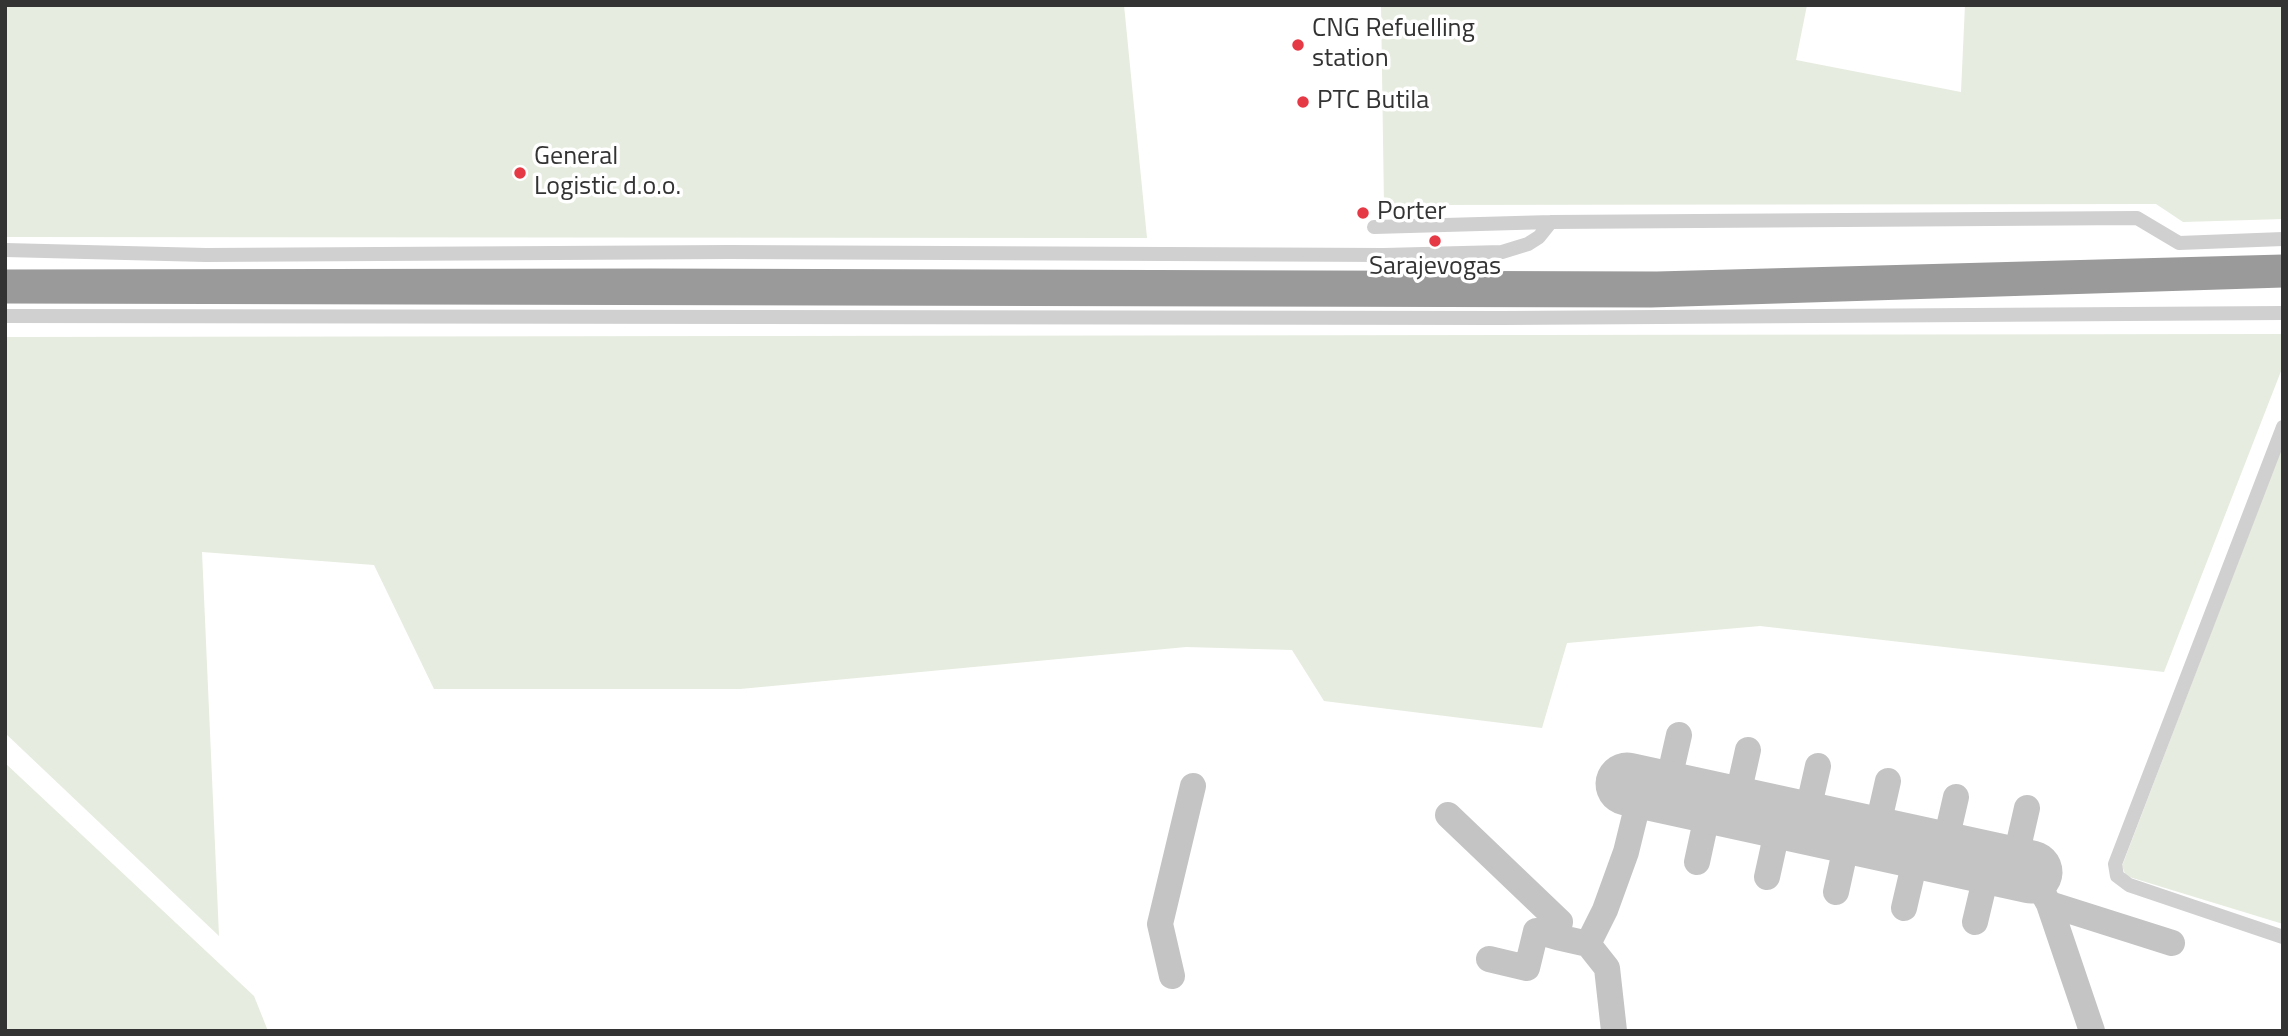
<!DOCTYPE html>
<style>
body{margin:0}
#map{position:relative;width:2288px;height:1036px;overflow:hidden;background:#fff;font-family:"Titillium Web",sans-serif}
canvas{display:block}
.frame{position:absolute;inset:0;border:7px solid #333;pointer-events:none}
</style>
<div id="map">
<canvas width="2288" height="1036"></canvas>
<div class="frame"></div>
</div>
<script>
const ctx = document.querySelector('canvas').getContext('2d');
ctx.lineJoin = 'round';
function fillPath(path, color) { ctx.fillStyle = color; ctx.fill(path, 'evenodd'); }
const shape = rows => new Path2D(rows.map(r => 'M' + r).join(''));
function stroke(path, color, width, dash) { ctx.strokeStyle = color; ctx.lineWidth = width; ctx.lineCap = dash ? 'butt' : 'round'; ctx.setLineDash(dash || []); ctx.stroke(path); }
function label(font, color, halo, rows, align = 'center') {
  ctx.font = font + ' "Titillium Web",sans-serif'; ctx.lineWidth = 7; ctx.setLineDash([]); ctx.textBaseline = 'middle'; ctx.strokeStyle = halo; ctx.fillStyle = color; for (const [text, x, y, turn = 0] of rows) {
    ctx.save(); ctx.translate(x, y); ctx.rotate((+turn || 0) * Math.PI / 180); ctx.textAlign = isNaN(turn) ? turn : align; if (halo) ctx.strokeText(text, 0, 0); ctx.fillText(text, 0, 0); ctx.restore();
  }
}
fillPath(shape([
 [5,5,1124,5,1147,238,5,237],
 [1381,5,1807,5,1796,60,1961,92,1965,5,2283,5,2283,219,2183,222,2156,204,1384,205],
 [2283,334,2283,366,2164,672,1760,626,1567,643,1542,728,1324,701,1292,650,1186,647,740,689,434,689,374,565,202,552,219,936,5,733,5,337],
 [2283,444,2283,924,2126,876,2122,866],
 [5,763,254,996,268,1031,5,1031]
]), '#e6ecdf');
stroke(shape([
 [1666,792,1679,735],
 [1735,808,1748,750],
 [1448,815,1560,922,1557,937,1588,944,1605,910,1626,852,1642,787],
 [1805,823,1818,766],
 [1875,838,1888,781],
 [1943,853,1956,797],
 [1697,862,1710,802],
 [2013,869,2027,808],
 [2031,872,2049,904,2092,1031],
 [1767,877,1780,818],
 [1836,892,1849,833],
 [2049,904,2172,943],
 [1904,908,1918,848],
 [1975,922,1989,863],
 [1588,944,1607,968,1614,1031],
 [1489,959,1527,968,1536,931,1557,937],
 [1172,976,1160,924,1193,786]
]), '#c4c4c4', 26);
stroke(shape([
 [1627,784,2031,872]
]), '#c4c4c4', 63);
stroke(shape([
 [1374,227,1551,222,2137,218,2179,243,2283,239],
 [5,250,206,255,729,252,1384,255,1502,252,1528,244,1539,237,1551,222],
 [5,316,1503,318,2283,313],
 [2283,427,2115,864,2117,876,2129,885,2283,937]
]), '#d0d0d0', 14);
stroke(shape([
 [5,279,651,278,1657,281,2283,264],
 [5,294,1651,298,2283,278]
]), '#9a9a9a', 19);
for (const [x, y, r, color] of [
 [1298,45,7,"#e63946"],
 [1303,102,7,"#e63946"],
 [520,173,7,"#e63946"],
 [1363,213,7,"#e63946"],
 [1435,241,7,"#e63946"]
]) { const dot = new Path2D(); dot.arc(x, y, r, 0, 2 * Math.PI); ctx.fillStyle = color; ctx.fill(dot); stroke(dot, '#fff', 2.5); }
label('26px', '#333', '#fff', [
 ["CNG Refuelling",1312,30],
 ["station",1312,60],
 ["PTC Butila",1317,102],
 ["General",534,158],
 ["Logistic d.o.o.",534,188],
 ["Porter",1377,213],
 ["Sarajevogas",1435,268,"center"]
], 'left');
</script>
